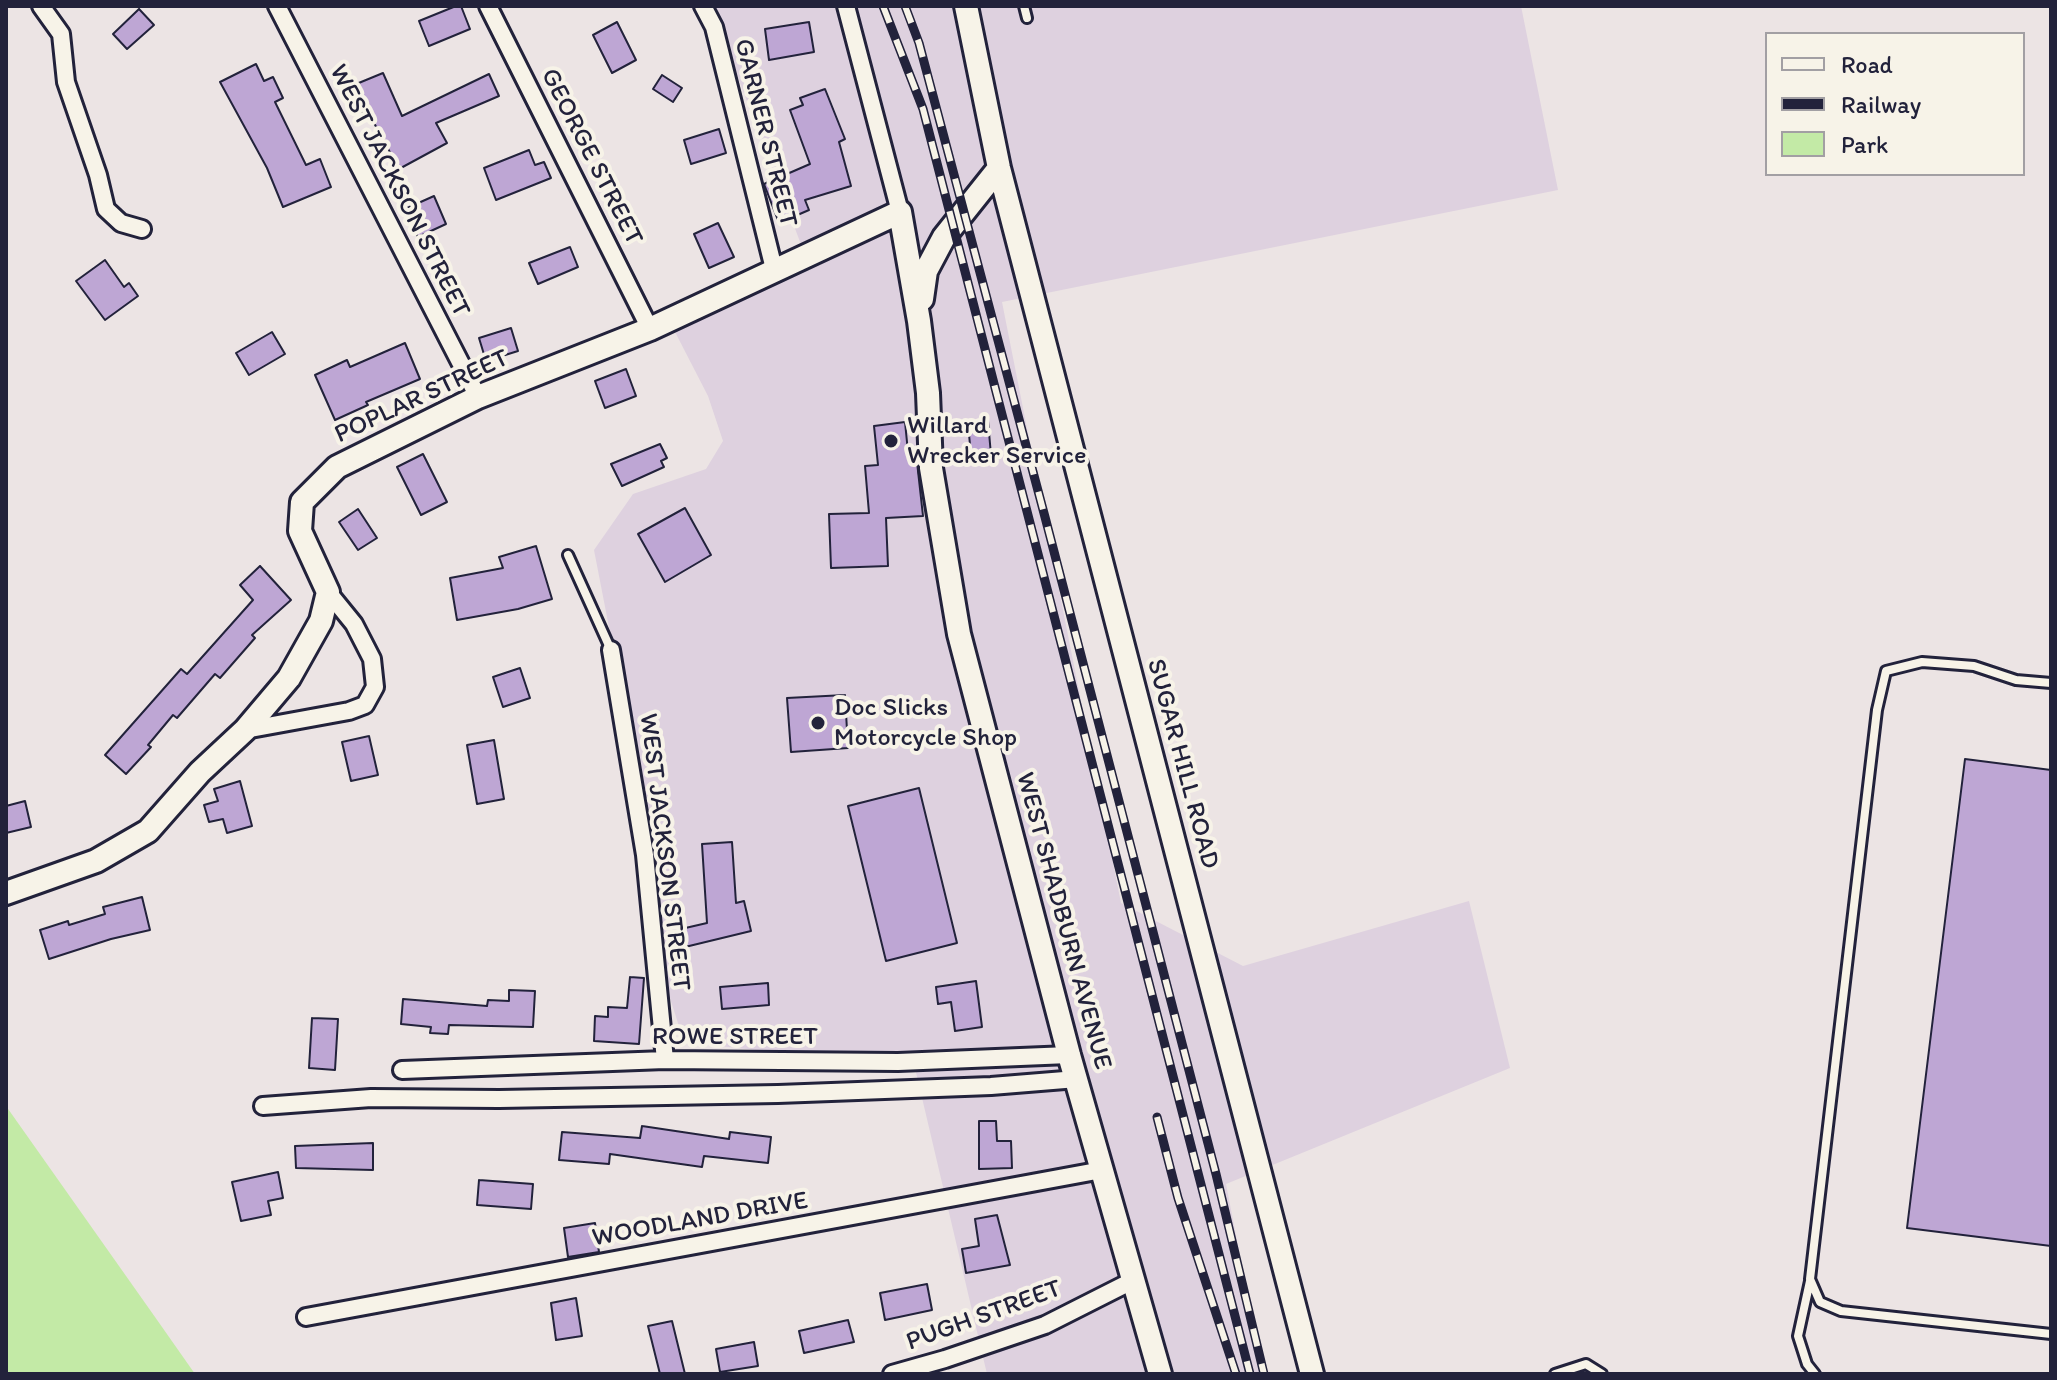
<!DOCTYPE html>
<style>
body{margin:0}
#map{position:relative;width:2057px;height:1380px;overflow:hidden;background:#ece4e4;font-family:Itim,sans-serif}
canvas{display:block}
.frame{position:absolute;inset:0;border:8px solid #22223b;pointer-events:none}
.legend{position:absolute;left:1765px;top:32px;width:260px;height:144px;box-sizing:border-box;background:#f7f3e8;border:2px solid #a29fa3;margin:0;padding:10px 14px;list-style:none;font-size:24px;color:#22223b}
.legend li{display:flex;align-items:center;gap:16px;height:40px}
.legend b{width:40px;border:2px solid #a29fa3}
</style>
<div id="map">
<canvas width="2057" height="1380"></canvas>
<div class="frame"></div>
<ul class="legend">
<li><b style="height:10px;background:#f7f3e8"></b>Road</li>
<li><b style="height:10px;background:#22223b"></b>Railway</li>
<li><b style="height:22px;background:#c3eaa6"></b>Park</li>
</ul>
</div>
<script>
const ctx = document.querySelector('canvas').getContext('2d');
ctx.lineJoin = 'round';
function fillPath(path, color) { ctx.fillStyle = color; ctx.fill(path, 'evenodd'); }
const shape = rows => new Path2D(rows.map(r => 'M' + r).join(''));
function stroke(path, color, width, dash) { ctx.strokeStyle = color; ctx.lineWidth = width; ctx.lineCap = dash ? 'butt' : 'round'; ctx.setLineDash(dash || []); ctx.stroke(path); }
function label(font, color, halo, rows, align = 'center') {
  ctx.font = font + ' Itim,sans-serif'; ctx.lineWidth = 8; ctx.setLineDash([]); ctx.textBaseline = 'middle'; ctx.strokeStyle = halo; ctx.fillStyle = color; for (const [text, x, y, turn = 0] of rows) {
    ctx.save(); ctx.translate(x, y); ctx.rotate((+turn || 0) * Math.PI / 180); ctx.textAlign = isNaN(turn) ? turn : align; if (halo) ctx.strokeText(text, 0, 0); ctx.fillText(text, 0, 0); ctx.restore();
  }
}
fillPath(shape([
 [711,6,1521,6,1558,190,1002,302,1121,903,1243,966,1469,901,1510,1068,1226,1184,1263,1374,987,1374,915,1068,684,1042,670,998,647,823,594,550,633,494,706,469,723,441,708,396,673,328,759,290,805,255]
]), '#ded1df');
fillPath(shape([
 [6,1106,155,1317,195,1374,6,1374]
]), '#c3eaa6');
const building = shape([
 [456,6,461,6,470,29,429,46,419,21,456,6],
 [139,9,154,25,127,49,113,34,139,9],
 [617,22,636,60,612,73,593,35,617,22],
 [809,22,814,52,769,60,765,29,809,22],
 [256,64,264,81,273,77,283,98,275,102,306,165,320,159,331,187,283,207,267,168,220,82,256,64],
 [383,73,402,116,489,74,499,96,436,123,447,143,399,169,367,110,360,113,349,87,383,73],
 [662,75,682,88,673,102,653,89,662,75],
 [825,89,845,139,839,142,851,186,805,200,809,210,779,223,764,184,810,164,790,110,803,105,800,98,825,89],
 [719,129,726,153,691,164,684,140,719,129],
 [529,150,535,165,544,162,551,178,496,200,484,168,529,150],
 [434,196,446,224,418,237,405,209,434,196],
 [718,223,734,257,709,268,694,234,718,223],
 [570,247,578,267,538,284,529,263,570,247],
 [105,260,124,287,129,283,138,296,105,320,76,281,105,260],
 [511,328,518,351,486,361,479,338,511,328],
 [272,332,285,354,249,375,236,353,272,332],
 [405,343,420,379,366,402,368,405,335,420,315,375,347,360,350,367,405,343],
 [626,369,636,396,605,408,595,381,626,369],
 [988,421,991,455,971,456,968,423,988,421],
 [905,422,909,462,917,462,923,516,886,518,888,566,831,568,829,514,869,513,865,466,878,465,874,426,905,422],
 [660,444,667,458,661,461,664,467,622,486,611,464,660,444],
 [423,454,447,502,421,515,397,467,423,454],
 [685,508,711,555,665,582,638,534,685,508],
 [358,509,377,538,358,550,339,522,358,509],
 [536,546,552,599,518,609,457,620,450,578,503,568,499,557,536,546],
 [260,566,291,600,252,635,255,638,220,678,215,674,177,718,173,715,148,745,151,747,126,774,105,755,181,669,187,674,253,600,240,585,260,566],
 [520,668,530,698,503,707,493,677,520,668],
 [845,695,848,748,791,752,787,698,845,695],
 [369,736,378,775,351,781,342,742,369,736],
 [494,740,504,799,477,804,467,745,494,740],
 [1965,759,2051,770,2051,1246,1907,1228,1965,759],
 [240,781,252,826,227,833,223,819,209,822,204,805,218,801,214,789,240,781],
 [919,788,957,943,886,961,848,806,919,788],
 [25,801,31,827,6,833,6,806,25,801],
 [732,842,736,903,744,901,751,931,685,947,681,929,707,923,702,844,732,842],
 [142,897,150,930,111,939,49,959,40,930,68,921,69,925,105,914,103,907,142,897],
 [630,977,644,978,639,1044,594,1041,595,1016,608,1017,608,1007,627,1008,630,977],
 [976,981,982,1027,955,1031,951,1002,938,1004,936,987,976,981],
 [768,983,769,1005,722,1009,720,987,768,983],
 [509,990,535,991,533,1027,449,1025,448,1034,430,1033,431,1027,401,1024,403,999,487,1006,488,1000,509,1001,509,990],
 [312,1018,338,1019,335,1070,309,1068,312,1018],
 [979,1121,996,1121,997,1141,1011,1141,1012,1168,979,1169,979,1121],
 [642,1126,729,1139,730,1132,771,1137,768,1163,704,1156,702,1167,610,1154,609,1164,559,1160,562,1132,640,1138,642,1126],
 [373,1143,373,1170,296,1168,295,1146,373,1143],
 [278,1172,283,1198,268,1201,271,1215,241,1221,232,1182,278,1172],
 [479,1180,533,1184,531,1209,477,1205,479,1180],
 [997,1215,1010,1265,966,1273,962,1249,979,1246,975,1219,997,1215],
 [595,1223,599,1252,568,1257,564,1228,595,1223],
 [927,1284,932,1310,885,1320,880,1293,927,1284],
 [576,1298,582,1336,556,1340,551,1303,576,1298],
 [848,1320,854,1342,804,1353,799,1331,848,1320],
 [672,1321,685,1374,660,1374,648,1326,672,1321],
 [754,1342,758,1366,720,1372,716,1349,754,1342]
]);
fillPath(building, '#bea6d4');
stroke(building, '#22223b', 2);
const lane = shape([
 [1024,6,1027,18],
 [568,555,611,650],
 [2051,683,2016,680,1974,666,1922,662,1886,671,1877,710,1810,1279,1820,1302,1841,1311,2051,1334],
 [1810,1281,1798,1336,1807,1364,1815,1374],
 [1555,1374,1586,1364,1602,1374]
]);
const street = shape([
 [41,6,61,34,66,82,98,175,106,209,121,223,142,229],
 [277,6,478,397],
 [488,6,650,329],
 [703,6,714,27,775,273],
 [846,6,900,212],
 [611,650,645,855,665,1060],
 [245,730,349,711,365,705,375,687,372,659,354,624,328,592],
 [402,1070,665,1060,898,1062,1069,1055],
 [263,1106,371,1098,499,1099,778,1094,991,1086,1077,1079],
 [306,1317,1102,1170],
 [892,1374,945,1359,1045,1325,1134,1280]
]);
const secondary = shape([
 [966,6,999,168,1312,1374],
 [922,299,926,271,944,237,999,168],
 [6,893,96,861,148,831,200,772,245,730,289,678,321,621,328,592,300,531,302,502,337,467,478,397,650,329,900,212,919,321,928,393,931,468,959,634,1069,1055,1160,1374]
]);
stroke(lane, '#22223b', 14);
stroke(street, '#22223b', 22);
stroke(secondary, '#22223b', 28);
stroke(lane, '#f7f3e8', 8);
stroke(street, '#f7f3e8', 16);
stroke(secondary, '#f7f3e8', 22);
const rail = shape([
 [883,6,923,109,1250,1374],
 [905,6,919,43,1045,517,1216,1174,1264,1374],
 [1157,1117,1178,1198,1236,1374]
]);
stroke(rail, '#22223b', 9);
stroke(rail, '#f7f3e8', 6, [18]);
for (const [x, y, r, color] of [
 [891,441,8,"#22223b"],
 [818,723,8,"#22223b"]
]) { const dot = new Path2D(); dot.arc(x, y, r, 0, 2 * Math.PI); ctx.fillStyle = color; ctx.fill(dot); stroke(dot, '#f7f3e8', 3); }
label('26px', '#22223b', '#f7f3e8', [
 ["GARNER STREET",765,133,76],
 ["GEORGE STREET",591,157,63],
 ["WEST JACKSON STREET",399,191,63],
 ["POPLAR STREET",422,397,-25],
 ["SUGAR HILL ROAD",1182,764,75],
 ["WEST JACKSON STREET",664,852,83],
 ["WEST SHADBURN AVENUE",1063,921,75],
 ["ROWE STREET",735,1037],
 ["WOODLAND DRIVE",700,1220,-10],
 ["PUGH STREET",984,1316,-20]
]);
label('26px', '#22223b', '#f7f3e8', [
 ["Willard",907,426],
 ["Wrecker Service",907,456],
 ["Doc Slicks",834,708],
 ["Motorcycle Shop",834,738]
], 'left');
</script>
